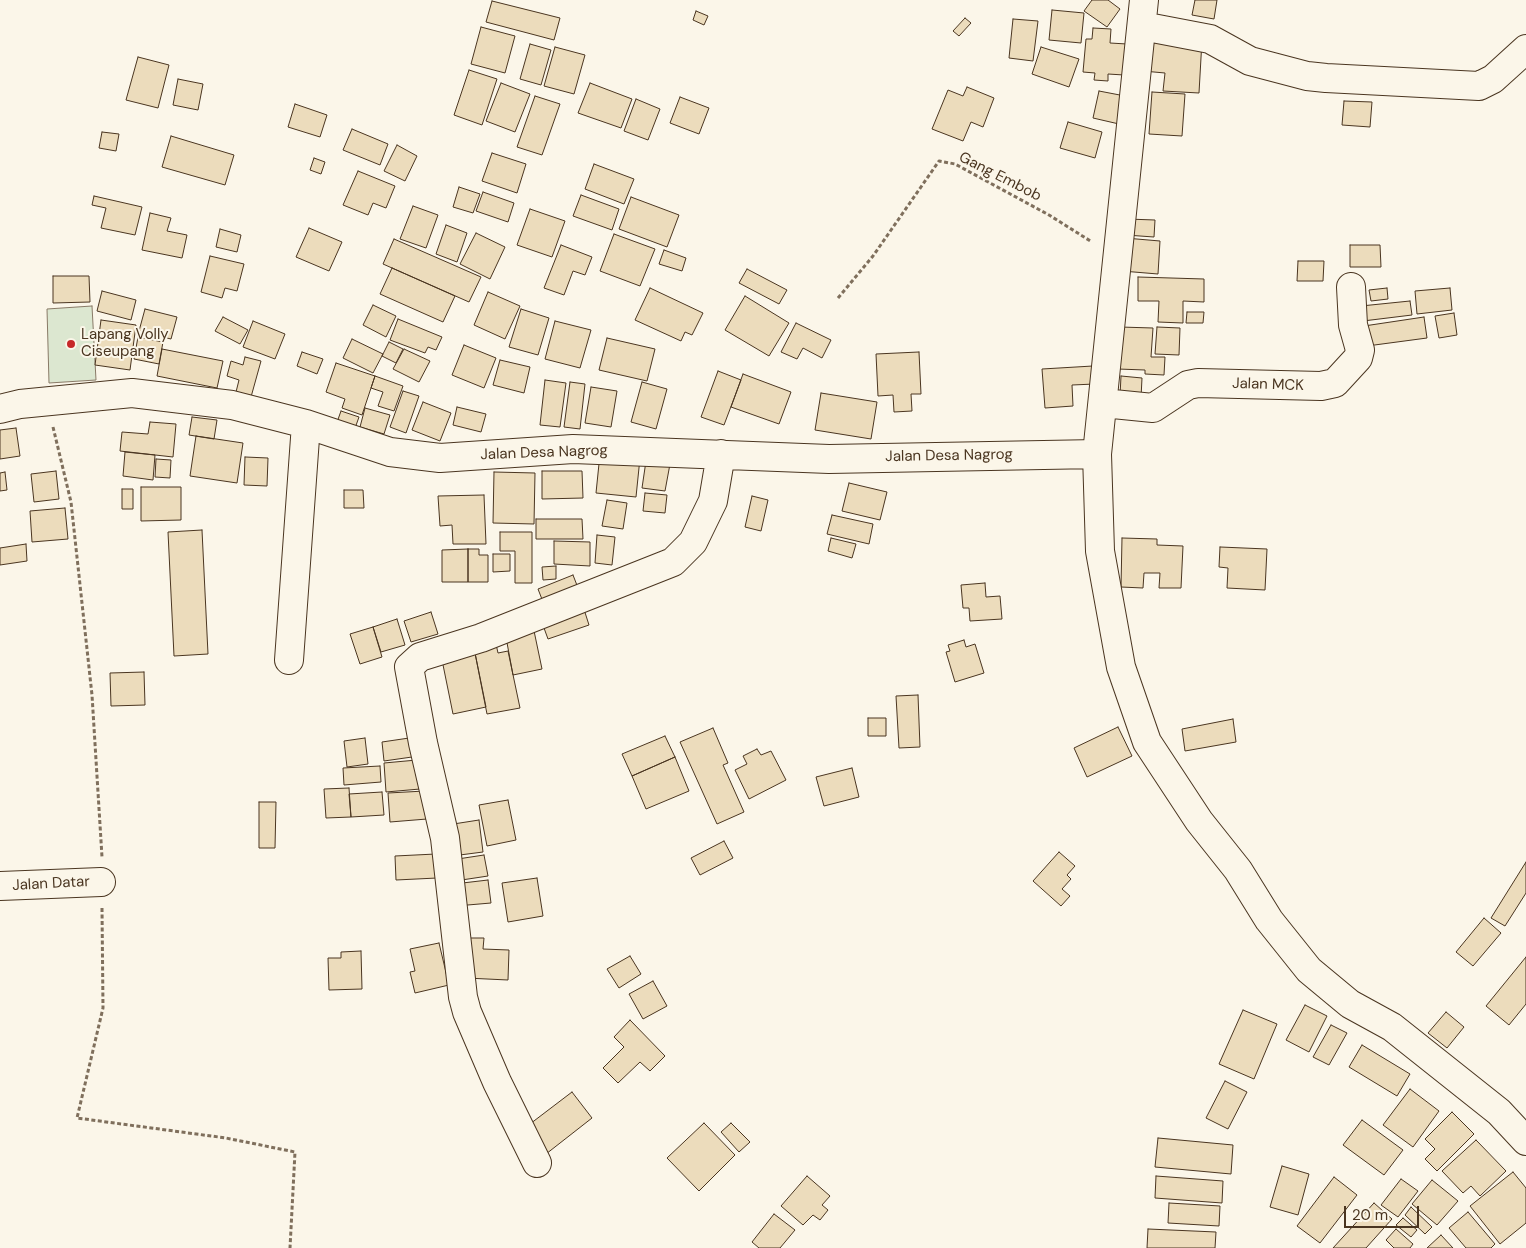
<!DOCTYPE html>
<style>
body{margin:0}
#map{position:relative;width:1526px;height:1248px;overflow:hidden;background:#fbf6e9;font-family:"DM Sans",sans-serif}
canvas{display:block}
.scale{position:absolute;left:1344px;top:1206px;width:75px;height:22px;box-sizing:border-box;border:2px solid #4a3520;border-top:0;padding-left:6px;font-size:15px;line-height:18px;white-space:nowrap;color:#4a3520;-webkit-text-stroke:4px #fbf6e9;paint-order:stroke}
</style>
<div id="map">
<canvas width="1526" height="1248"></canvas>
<div class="scale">20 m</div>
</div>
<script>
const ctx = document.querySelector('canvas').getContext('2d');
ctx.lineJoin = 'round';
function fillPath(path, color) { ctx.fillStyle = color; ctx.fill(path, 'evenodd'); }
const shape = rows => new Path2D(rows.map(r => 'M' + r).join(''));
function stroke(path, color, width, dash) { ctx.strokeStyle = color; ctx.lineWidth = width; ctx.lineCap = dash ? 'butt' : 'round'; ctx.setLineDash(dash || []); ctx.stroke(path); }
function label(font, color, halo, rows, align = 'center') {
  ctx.font = font + ' "DM Sans",sans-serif'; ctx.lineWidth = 4; ctx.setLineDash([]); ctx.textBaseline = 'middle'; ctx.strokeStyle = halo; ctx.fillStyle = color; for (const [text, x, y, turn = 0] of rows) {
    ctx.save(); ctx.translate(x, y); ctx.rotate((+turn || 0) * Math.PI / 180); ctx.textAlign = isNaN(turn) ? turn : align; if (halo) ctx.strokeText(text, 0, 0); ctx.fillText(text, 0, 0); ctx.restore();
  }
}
const green = shape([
 [92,306,96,380,49,383,47,309,92,306]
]);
fillPath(green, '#dce7d0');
stroke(green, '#887966', 1);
const building = shape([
 [1092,0,1108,0,1120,9,1107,27,1084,11,1092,0],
 [1195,0,1217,0,1214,19,1192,15,1195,0],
 [492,1,560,18,554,40,486,22,492,1],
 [1052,10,1084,13,1081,43,1049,40,1052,10],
 [696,11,708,16,704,25,693,20,696,11],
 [965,18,971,23,959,36,953,31,965,18],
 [1013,19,1038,21,1033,61,1009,58,1013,19],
 [481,27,515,36,505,73,471,64,481,27],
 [1093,28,1111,29,1110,43,1127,44,1124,75,1108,74,1108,81,1094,80,1095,73,1083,72,1086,39,1092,39,1093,28],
 [1145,36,1202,40,1199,93,1163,91,1165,73,1143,71,1145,36],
 [530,44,551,50,541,85,520,79,530,44],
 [555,47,585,55,574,94,544,86,555,47],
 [1041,47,1079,59,1069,87,1032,74,1041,47],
 [138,57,169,65,158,108,126,100,138,57],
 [469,70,497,79,482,125,454,115,469,70],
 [178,79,203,84,198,110,173,105,178,79],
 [501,83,530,94,515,132,486,121,501,83],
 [590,83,632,99,621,128,578,113,590,83],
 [967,87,994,98,983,127,971,122,963,141,932,129,948,90,963,96,967,87],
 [1099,91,1125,96,1119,124,1093,118,1099,91],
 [1152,92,1185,94,1182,136,1149,134,1152,92],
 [535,96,560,104,542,155,517,147,535,96],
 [680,97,709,108,699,134,670,123,680,97],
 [636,99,660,109,648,140,624,131,636,99],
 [1344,101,1372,102,1370,127,1342,125,1344,101],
 [295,104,327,115,320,137,288,127,295,104],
 [1068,122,1102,132,1095,158,1060,148,1068,122],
 [352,129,388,144,380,165,343,150,352,129],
 [102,132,119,134,116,151,99,148,102,132],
 [171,136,234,155,225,185,162,167,171,136],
 [397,145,417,156,405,181,384,171,397,145],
 [492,153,526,164,517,193,482,181,492,153],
 [314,158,325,162,321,174,310,170,314,158],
 [594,164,634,179,624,204,585,189,594,164],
 [358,171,395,186,386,208,373,203,368,215,343,205,358,171],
 [459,187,480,194,473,213,453,207,459,187],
 [483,192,514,203,508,222,476,211,483,192],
 [581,195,619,209,612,230,573,216,581,195],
 [94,196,142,207,135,235,101,228,106,208,92,205,94,196],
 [631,197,679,215,667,247,619,229,631,197],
 [413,206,438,215,426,248,400,239,413,206],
 [530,209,565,221,552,257,517,245,530,209],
 [150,213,171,218,167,231,187,235,182,258,142,250,150,213],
 [1127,219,1155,220,1154,237,1126,235,1127,219],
 [446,225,467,233,457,262,436,254,446,225],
 [309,228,342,242,329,271,296,257,309,228],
 [220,229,241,235,237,252,216,247,220,229],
 [476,233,505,247,490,279,460,264,476,233],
 [614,234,655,249,640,286,600,271,614,234],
 [1125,238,1160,241,1158,274,1122,271,1125,238],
 [394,239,481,277,469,302,383,264,394,239],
 [561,245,592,257,585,275,573,271,564,295,544,288,561,245],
 [1350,245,1380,245,1381,267,1350,267,1350,245],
 [664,250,686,258,682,271,659,264,664,250],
 [210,256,244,264,237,291,225,288,222,298,201,292,210,256],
 [1298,261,1324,261,1323,281,1297,281,1298,261],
 [392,268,455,296,443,322,380,294,392,268],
 [747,269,787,290,779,304,739,283,747,269],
 [53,276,89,276,90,302,53,303,53,276],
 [1138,277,1204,279,1204,302,1183,301,1183,323,1158,322,1159,301,1138,301,1138,277],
 [650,288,703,313,692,335,685,332,681,341,635,320,650,288],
 [1387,288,1388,299,1371,301,1369,290,1387,288],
 [1450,288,1452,310,1417,314,1415,291,1450,288],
 [102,291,136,300,131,320,97,311,102,291],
 [488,292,520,306,505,339,474,325,488,292],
 [745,296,789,323,769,356,725,330,745,296],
 [1410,301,1412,315,1363,321,1361,306,1410,301],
 [373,305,396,316,386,337,363,325,373,305],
 [145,309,177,317,171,339,139,331,145,309],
 [521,309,549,318,538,355,509,347,521,309],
 [1187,312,1204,312,1203,323,1186,323,1187,312],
 [1454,313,1457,335,1439,338,1435,316,1454,313],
 [223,317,248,330,240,344,215,331,223,317],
 [1424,317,1427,338,1367,346,1364,326,1424,317],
 [398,319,442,337,436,350,428,347,425,353,390,340,398,319],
 [101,320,136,325,130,370,95,365,101,320],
 [253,321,285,334,275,359,243,347,253,321],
 [555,321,591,330,580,368,545,359,555,321],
 [796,323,831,340,822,358,803,348,797,359,781,352,796,323],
 [1120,327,1153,328,1151,357,1165,357,1164,375,1145,374,1145,370,1118,369,1120,327],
 [1157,327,1180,328,1179,355,1155,354,1157,327],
 [138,337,163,342,159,364,134,359,138,337],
 [607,338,655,349,647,381,599,370,607,338],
 [352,339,383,354,373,373,343,358,352,339],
 [389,342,403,349,396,363,382,356,389,342],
 [464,345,496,358,484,388,452,375,464,345],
 [162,349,223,361,217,388,157,376,162,349],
 [404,349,430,361,419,382,393,369,404,349],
 [302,352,323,359,317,374,297,366,302,352],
 [919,352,921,394,911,394,912,411,894,412,893,395,878,396,876,354,919,352],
 [245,357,261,361,251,397,236,392,239,380,227,376,231,361,243,365,245,357],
 [500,360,530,367,524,393,493,385,500,360],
 [336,363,375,376,362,415,342,408,345,399,326,392,336,363],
 [1093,366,1095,384,1072,385,1073,406,1045,408,1042,369,1093,366],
 [718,371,741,380,724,425,701,417,718,371],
 [743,374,791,392,779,424,731,407,743,374],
 [375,376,403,386,394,411,378,406,383,392,371,388,375,376],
 [1121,376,1142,378,1141,398,1120,396,1121,376],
 [545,380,566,383,560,427,540,425,545,380],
 [570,382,585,384,580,429,564,427,570,382],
 [642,382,667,389,656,429,631,422,642,382],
 [591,387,617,391,611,427,585,423,591,387],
 [403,391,419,396,406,433,390,427,403,391],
 [821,393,877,402,871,439,815,430,821,393],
 [423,402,451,413,440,441,412,430,423,402],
 [457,407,486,414,481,432,453,425,457,407],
 [365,408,390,415,384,434,360,427,365,408],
 [341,411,359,417,354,431,336,425,341,411],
 [192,417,217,420,214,439,189,435,192,417],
 [150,422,176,424,173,457,120,451,122,432,148,434,150,422],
 [16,428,20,456,0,459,0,430,16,428],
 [196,436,243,443,237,483,190,476,196,436],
 [125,452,155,455,153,480,123,476,125,452],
 [600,454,640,458,636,497,596,493,600,454],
 [245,457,268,458,267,486,244,485,245,457],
 [156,459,171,460,170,478,155,477,156,459],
 [646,461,670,464,665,491,642,488,646,461],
 [56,471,59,499,34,502,31,474,56,471],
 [542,471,582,471,583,498,542,499,542,471],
 [5,472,7,490,0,491,0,473,5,472],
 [494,472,535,473,534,524,493,523,494,472],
 [849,483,887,492,880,520,842,511,849,483],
 [141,487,181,487,181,520,141,521,141,487],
 [122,489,133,489,133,509,122,509,122,489],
 [344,490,363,490,364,508,344,508,344,490],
 [645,493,667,495,665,513,643,511,645,493],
 [484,495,486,544,453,544,452,525,440,526,438,496,484,495],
 [752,496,768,500,761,531,745,527,752,496],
 [607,500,627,503,623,529,602,526,607,500],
 [65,508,68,539,32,542,30,511,65,508],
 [832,515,873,524,869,544,827,534,832,515],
 [536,519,582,519,583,539,536,539,536,519],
 [202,530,208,654,174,656,168,532,202,530],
 [500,532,532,532,532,583,515,583,515,551,500,551,500,532],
 [597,535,615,537,612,565,595,563,597,535],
 [831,538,856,544,852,558,828,551,831,538],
 [1122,538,1157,539,1157,545,1183,546,1181,588,1159,588,1160,573,1144,573,1143,588,1121,587,1122,538],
 [554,541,590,542,590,566,554,564,554,541],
 [26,544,27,561,0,565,0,548,26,544],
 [1220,547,1267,549,1265,590,1227,588,1228,568,1219,567,1220,547],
 [468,549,468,582,442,582,442,550,468,549],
 [468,549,479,549,479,555,488,555,488,582,468,582,468,549],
 [493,554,510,554,510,571,493,572,493,554],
 [556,566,556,579,543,580,542,567,556,566],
 [573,575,580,593,545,607,538,589,573,575],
 [985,583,986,597,1000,596,1002,619,970,621,969,608,963,608,961,585,985,583],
 [582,603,589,625,548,639,540,617,582,603],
 [431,612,438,634,411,642,404,621,431,612],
 [397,619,405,645,381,652,373,627,397,619],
 [533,626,542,669,513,675,505,632,533,626],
 [373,627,382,657,360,664,350,634,373,627],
 [964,640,966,647,975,644,984,673,955,682,946,652,950,651,948,645,964,640],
 [496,644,498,653,508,651,520,708,487,714,474,648,496,644],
 [474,648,486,707,453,714,441,655,474,648],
 [144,672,145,705,111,706,110,673,144,672],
 [918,695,920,747,899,748,896,696,918,695],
 [868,718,886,718,886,736,868,736,868,718],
 [1233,719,1236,742,1185,751,1182,729,1233,719],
 [1118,727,1132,756,1087,777,1074,748,1118,727],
 [713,728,728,763,723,765,744,812,717,824,680,742,713,728],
 [665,736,675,757,632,776,622,754,665,736],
 [416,737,419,756,384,761,382,742,416,737],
 [365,738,368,764,347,767,344,741,365,738],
 [757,749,761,755,771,751,786,780,749,799,735,770,747,764,743,756,757,749],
 [675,757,689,791,646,809,632,776,675,757],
 [417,760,420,789,386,792,384,763,417,760],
 [380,766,381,782,344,785,343,768,380,766],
 [852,768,859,797,824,806,816,777,852,768],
 [349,788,351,817,326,818,324,789,349,788],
 [425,791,427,819,390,822,388,793,425,791],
 [382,792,384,815,351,817,349,794,382,792],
 [508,800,516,840,487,846,479,805,508,800],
 [259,802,276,802,275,848,259,848,259,802],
 [479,820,483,852,452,856,447,825,479,820],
 [724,841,733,858,700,875,691,858,724,841],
 [1059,852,1075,866,1067,875,1071,879,1062,889,1070,896,1061,906,1033,881,1059,852],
 [436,854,437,878,396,880,395,856,436,854],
 [484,855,488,876,455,881,451,860,484,855],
 [1526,862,1526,893,1505,926,1491,918,1526,862],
 [537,878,543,916,508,922,502,883,537,878],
 [488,880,491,903,456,906,454,884,488,880],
 [1484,918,1501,933,1473,966,1456,952,1484,918],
 [468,938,484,938,483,949,509,950,508,980,466,978,468,938],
 [439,943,449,985,415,993,410,972,415,971,410,949,439,943],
 [361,951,362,989,329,990,328,958,341,958,341,952,361,951],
 [630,956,641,974,619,988,607,969,630,956],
 [1526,957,1526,1004,1509,1025,1486,1006,1526,957],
 [653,981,667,1006,643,1019,629,994,653,981],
 [1305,1005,1327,1016,1309,1052,1286,1040,1305,1005],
 [1243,1010,1277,1024,1254,1079,1219,1064,1243,1010],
 [1446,1012,1464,1027,1447,1048,1428,1033,1446,1012],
 [630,1020,665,1056,650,1071,640,1062,618,1083,603,1068,624,1047,614,1037,630,1020],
 [1331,1025,1347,1033,1329,1065,1313,1057,1331,1025],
 [1362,1045,1410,1074,1397,1096,1349,1067,1362,1045],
 [1225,1081,1247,1092,1228,1129,1206,1118,1225,1081],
 [1410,1089,1439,1111,1413,1147,1383,1125,1410,1089],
 [572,1092,592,1118,546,1154,526,1127,572,1092],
 [1452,1112,1474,1134,1437,1171,1425,1159,1435,1149,1425,1139,1452,1112],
 [1362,1120,1403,1150,1384,1175,1343,1145,1362,1120],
 [704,1123,735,1155,699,1191,667,1158,704,1123],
 [731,1123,750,1142,739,1152,721,1132,731,1123],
 [1158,1138,1233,1145,1231,1174,1155,1167,1158,1138],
 [1476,1140,1506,1171,1480,1196,1471,1186,1463,1193,1442,1171,1476,1140],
 [1282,1166,1309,1174,1298,1215,1270,1207,1282,1166],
 [1513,1172,1526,1188,1526,1223,1500,1244,1470,1206,1513,1172],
 [807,1176,830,1196,822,1205,828,1210,820,1220,813,1215,803,1225,781,1206,807,1176],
 [1156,1176,1223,1181,1222,1203,1155,1198,1156,1176],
 [1334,1177,1357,1195,1320,1243,1297,1226,1334,1177],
 [1401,1179,1418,1191,1398,1217,1381,1205,1401,1179],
 [1432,1180,1458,1201,1437,1225,1412,1204,1432,1180],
 [1169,1203,1220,1206,1219,1226,1168,1223,1169,1203],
 [1374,1203,1392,1219,1366,1248,1333,1248,1374,1203],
 [1411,1207,1432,1227,1425,1234,1405,1215,1411,1207],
 [1468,1212,1495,1244,1491,1248,1466,1248,1449,1228,1468,1212],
 [774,1214,795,1230,780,1248,759,1248,752,1242,774,1214],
 [1403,1218,1417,1230,1411,1237,1396,1225,1403,1218],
 [1148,1229,1216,1232,1215,1248,1147,1248,1148,1229],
 [1396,1229,1413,1244,1410,1248,1394,1248,1386,1240,1396,1229],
 [1441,1235,1453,1248,1427,1248,1441,1235]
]);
fillPath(building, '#ecdcbc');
stroke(building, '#4a3520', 1);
const minor = shape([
 [1144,0,1097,454,1100,551,1121,667,1147,742,1199,821,1238,870,1269,920,1309,970,1350,1004,1392,1027,1499,1112,1526,1141],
 [1142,26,1210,39,1250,61,1307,76,1326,78,1479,86,1493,79,1526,49],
 [1103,403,1153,408,1188,385,1198,383,1321,386,1335,383,1358,358,1360,350,1353,325,1351,287],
 [0,409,20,404,132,393,232,405,306,424,390,452,440,458,573,449,829,459,1097,454],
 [289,660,306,424],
 [0,886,101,882],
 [537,1163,497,1082,467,1012,463,997,445,838,423,743,409,667,420,657,481,638,673,562,693,542,713,501,721,454]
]);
stroke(minor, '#4a3520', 30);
stroke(shape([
 [838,298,873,256,939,161,955,164,1049,215,1092,242],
 [53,427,71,502,92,695,102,857],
 [102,908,103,1008,77,1118,226,1138,295,1152,290,1248]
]), '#7f6f5c', 3, [4, 2.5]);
stroke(minor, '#fbf6e9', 28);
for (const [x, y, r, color] of [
 [71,344,5,"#c62828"]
]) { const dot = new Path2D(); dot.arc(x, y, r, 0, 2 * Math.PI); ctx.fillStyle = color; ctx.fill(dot); stroke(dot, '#fbf6e9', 2); }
label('15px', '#4a3520', '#fbf6e9', [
 ["Gang Embob",1000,177,27],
 ["Jalan MCK",1268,385,2],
 ["Jalan Desa Nagrog",544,453,-2],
 ["Jalan Desa Nagrog",949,456,-1],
 ["Jalan Datar",51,884,-3]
]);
label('15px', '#4a3520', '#fbf6e9', [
 ["Lapang Volly",81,335],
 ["Ciseupang",81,352]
], 'left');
</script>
